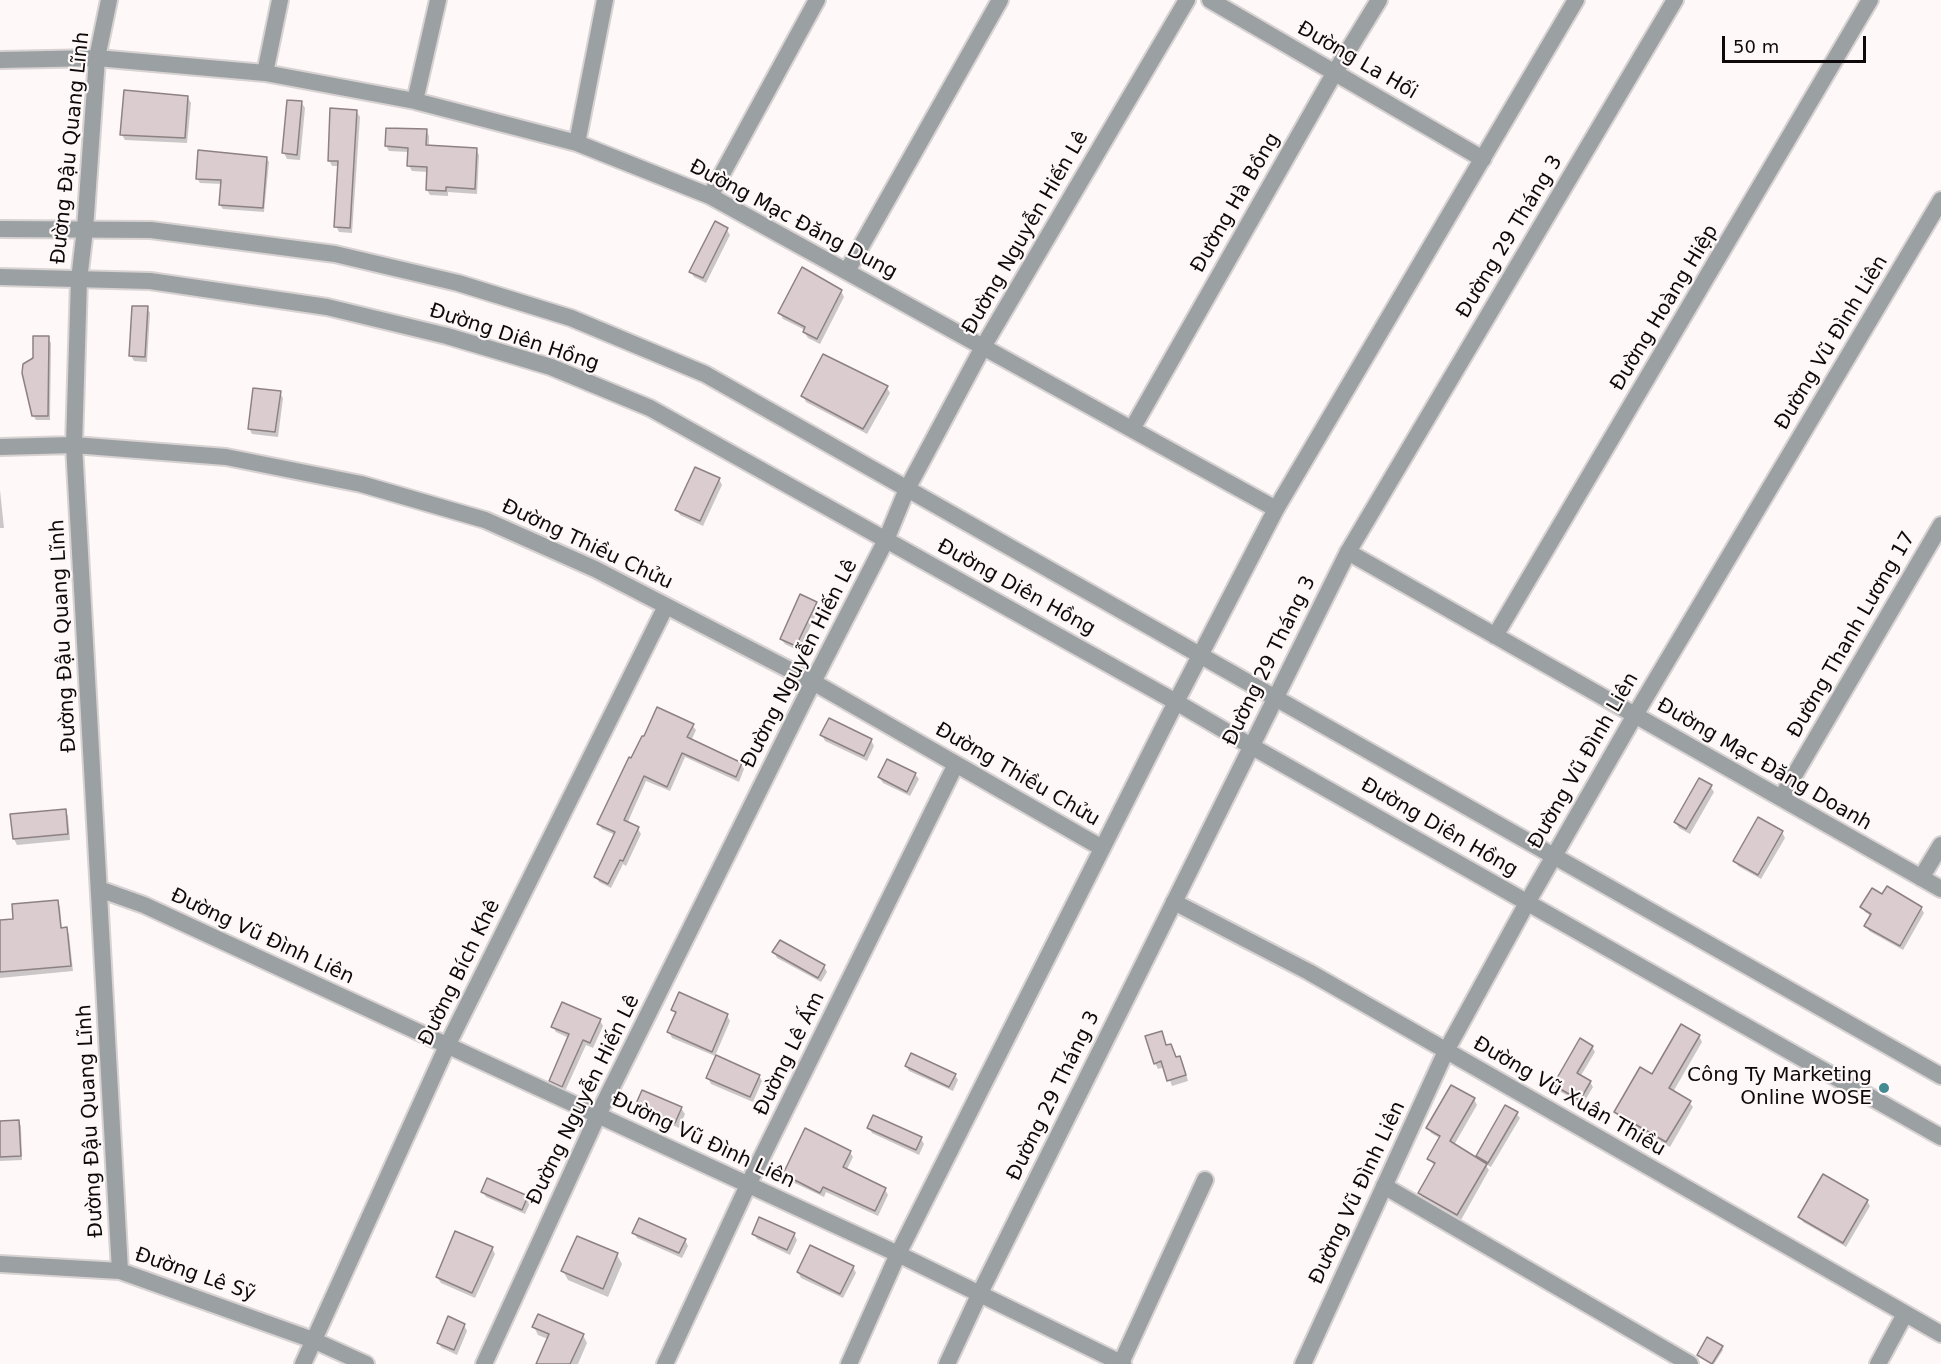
<!DOCTYPE html>
<meta charset="utf-8">
<style>
body{margin:0}
#map{position:relative;width:1941px;height:1364px;overflow:hidden;background:#fef8f9;font-family:"DejaVu Sans",sans-serif}
canvas{display:block}
.scale{position:absolute;left:1722px;top:36px;width:144px;height:27px;box-sizing:border-box;border:3px solid #0e0a0b;border-top:0;padding-left:8px;font-size:18px;line-height:21px;white-space:nowrap;color:#0e0a0b;-webkit-text-stroke:4px #fef8f9;paint-order:stroke}
</style>
<div id="map">
<canvas width="1941" height="1364"></canvas>
<div class="scale">50 m</div>
</div>
<script>
const ctx = document.querySelector('canvas').getContext('2d');
ctx.lineJoin = 'round';
function fillPath(path, color) { ctx.fillStyle = color; ctx.fill(path, 'evenodd'); }
const shape = rows => new Path2D(rows.map(r => 'M' + r).join(''));
function stroke(path, color, width, dash) { ctx.strokeStyle = color; ctx.lineWidth = width; ctx.lineCap = dash ? 'butt' : 'round'; ctx.setLineDash(dash || []); ctx.stroke(path); }
function label(font, color, halo, rows, align = 'center') {
  ctx.font = font + ' "DejaVu Sans",sans-serif'; ctx.lineWidth = 4.5; ctx.setLineDash([]); ctx.textBaseline = 'middle'; ctx.strokeStyle = halo; ctx.fillStyle = color; for (const [text, x, y, turn = 0] of rows) {
    ctx.save(); ctx.translate(x, y); ctx.rotate((+turn || 0) * Math.PI / 180); ctx.textAlign = isNaN(turn) ? turn : align; if (halo) ctx.strokeText(text, 0, 0); ctx.fillText(text, 0, 0); ctx.restore();
  }
}
fillPath(shape([
 [188,98,191,103,187,143,125,140,122,135],
 [301,102,305,108,300,160,287,159,284,153],
 [356,111,360,117,352,233,339,232,336,226,339,166,332,166,329,160],
 [426,130,429,136,429,147,476,150,479,155,477,194,448,192,448,196,430,195,427,190,428,172,412,171,409,166,409,152,389,151,386,146],
 [266,158,269,162,264,212,223,209,220,205,222,184,200,183,197,178],
 [715,223,727,230,730,235,706,283,694,277,691,272],
 [841,291,844,297,820,344,808,338,804,332,805,330,783,319,780,313],
 [147,308,150,313,147,362,134,361,131,356],
 [48,338,51,343,50,420,36,420,33,415,35,359],
 [887,388,890,393,867,434,806,402,803,396],
 [280,393,283,398,278,437,252,434,249,428],
 [719,479,722,485,703,526,680,515,677,510],
 [0,490,4,528,0,528],
 [816,603,819,608,799,651,785,644,781,639],
 [692,725,696,730,691,741,741,764,744,769,739,782,685,757,670,791,646,781,627,824,638,829,641,834,626,866,623,864,611,888,599,882,596,877,615,835,602,829,599,824,630,759],
 [822,735,871,740,874,746,867,761,825,741],
 [915,774,919,779,910,796,883,783,879,777],
 [1710,786,1714,792,1690,834,1679,828,1675,822],
 [65,810,68,816,70,840,17,845,14,839,12,815],
 [1782,832,1785,838,1761,879,1738,866,1735,861],
 [1883,896,1921,908,1924,913,1903,950,1869,931,1866,926,1871,916,1865,912,1862,907],
 [57,901,60,907,62,929,66,929,69,934,73,971,0,978,0,921,15,920],
 [774,952,824,966,827,972,821,982,777,958],
 [673,1009,727,1015,730,1021,715,1056,672,1038,669,1032,676,1015],
 [600,1020,603,1026,593,1048,586,1045,565,1091,554,1086,551,1081,569,1038,556,1032,553,1027],
 [1162,1033,1167,1047,1171,1045,1176,1059,1180,1058,1183,1063,1188,1081,1172,1086,1165,1067,1158,1069,1155,1063],
 [1699,1036,1702,1042,1673,1092,1689,1102,1693,1107,1670,1147,1619,1118,1616,1112],
 [1592,1047,1595,1052,1580,1077,1590,1082,1593,1087,1583,1104,1557,1090,1554,1085],
 [906,1066,955,1075,958,1080,953,1091,909,1071],
 [759,1076,762,1081,753,1102,711,1084,708,1078],
 [1474,1099,1477,1105,1454,1145,1481,1162,1477,1156,1516,1113,1520,1118,1491,1167,1485,1164,1489,1170,1461,1220,1423,1198,1420,1193,1435,1166,1429,1159,1441,1139,1431,1133,1428,1128],
 [637,1106,681,1108,685,1114,679,1128,640,1111],
 [874,1117,921,1139,924,1144,919,1155,872,1133,869,1128],
 [0,1122,19,1122,21,1126,22,1160,0,1161],
 [850,1152,853,1157,846,1171,885,1189,888,1195,878,1216,826,1192,824,1197,788,1180,785,1174],
 [483,1192,527,1197,530,1203,525,1214,486,1197],
 [1867,1201,1870,1206,1846,1247,1803,1222,1800,1217],
 [634,1233,685,1240,688,1246,682,1258,637,1238],
 [754,1234,794,1234,797,1240,790,1255,757,1239],
 [492,1248,495,1254,475,1298,441,1283,437,1277],
 [617,1255,622,1264,608,1297,568,1280,563,1271],
 [853,1267,856,1273,843,1298,801,1278,798,1272],
 [464,1325,467,1331,457,1355,442,1348,438,1343],
 [534,1327,583,1335,587,1343,578,1364,537,1364,548,1339,538,1335],
 [1721,1347,1723,1350,1714,1364,1698,1355]
]), '#0003');
const building = shape([
 [124,90,188,96,185,138,120,135,124,90],
 [287,100,302,101,297,155,282,153,287,100],
 [330,108,357,110,350,228,334,227,338,161,328,161,330,108],
 [386,128,427,129,426,145,477,148,475,189,446,187,446,191,426,190,427,167,407,166,408,148,385,146,386,128],
 [198,150,267,157,263,208,219,205,221,180,196,179,198,150],
 [715,221,728,228,703,278,689,272,715,221],
 [802,267,842,290,817,339,803,332,805,327,778,313,802,267],
 [132,306,148,306,145,357,129,356,132,306],
 [33,336,49,336,48,416,32,416,22,373,23,364,33,358,33,336],
 [823,354,888,386,863,429,801,396,823,354],
 [253,388,281,391,275,432,248,429,253,388],
 [695,467,720,478,700,521,675,510,695,467],
 [800,594,817,602,796,646,780,639,800,594],
 [657,707,694,724,687,737,742,763,736,777,682,753,667,787,644,776,624,820,639,827,623,861,620,860,608,884,594,877,615,832,597,824,629,757,631,758,642,736,644,736,657,707],
 [829,718,872,739,864,756,820,735,829,718],
 [887,759,916,773,907,792,878,777,887,759],
 [1699,778,1712,785,1686,829,1674,822,1699,778],
 [66,809,68,834,13,839,10,814,66,809],
 [1758,817,1783,831,1758,875,1733,861,1758,817],
 [1887,886,1922,907,1900,946,1864,926,1871,914,1860,907,1872,888,1882,894,1887,886],
 [58,900,61,928,67,927,71,966,0,972,0,920,13,919,12,904,58,900],
 [780,940,825,965,818,978,772,952,780,940],
 [679,992,728,1014,712,1052,667,1032,676,1012,671,1010,679,992],
 [562,1002,601,1019,590,1043,583,1040,562,1087,549,1081,569,1034,551,1027,562,1002],
 [1681,1024,1700,1035,1669,1088,1691,1101,1666,1142,1614,1112,1640,1067,1652,1074,1681,1024],
 [1162,1031,1166,1045,1171,1044,1176,1057,1180,1056,1186,1075,1167,1081,1161,1061,1154,1064,1145,1036,1162,1031],
 [1580,1038,1593,1046,1577,1073,1591,1081,1580,1100,1553,1085,1580,1038],
 [911,1053,956,1074,949,1087,905,1066,911,1053],
 [716,1055,760,1075,750,1097,706,1078,716,1055],
 [1451,1085,1475,1098,1450,1141,1487,1164,1457,1215,1418,1193,1435,1163,1427,1159,1440,1136,1426,1128,1451,1085],
 [642,1090,682,1107,675,1123,635,1106,642,1090],
 [1505,1105,1518,1112,1488,1163,1476,1156,1505,1105],
 [873,1115,922,1137,916,1150,867,1128,873,1115],
 [19,1120,21,1156,0,1157,0,1121,19,1120],
 [805,1128,851,1151,843,1167,886,1188,875,1211,823,1187,820,1193,783,1174,805,1128],
 [1823,1174,1868,1200,1843,1243,1798,1217,1823,1174],
 [487,1178,528,1196,522,1210,481,1192,487,1178],
 [759,1217,795,1233,787,1250,752,1234,759,1217],
 [639,1218,686,1239,679,1253,632,1233,639,1218],
 [455,1231,493,1247,472,1293,436,1277,455,1231],
 [577,1236,618,1253,603,1289,561,1271,577,1236],
 [810,1245,854,1266,840,1294,797,1272,810,1245],
 [538,1314,584,1334,570,1364,536,1364,549,1334,532,1327,538,1314],
 [448,1316,465,1324,454,1350,437,1343,448,1316],
 [1707,1337,1723,1346,1712,1364,1697,1355,1707,1337]
]);
fillPath(building, '#dbcdcf');
stroke(building, '#8e8183', 1.5);
const minor = shape([
 [109,0,97,58,85,229,79,280,74,445,120,1271],
 [1210,0,1483,159],
 [0,60,97,58,265,73,415,101,577,143,710,196,1276,509],
 [265,73,280,0],
 [415,101,438,0],
 [577,143,605,0],
 [710,196,817,0],
 [847,271,1000,0],
 [1132,429,1335,72,1379,0],
 [0,447,74,445,226,457,361,484,485,520,595,569,813,682,1102,848],
 [1348,552,1941,889],
 [1495,636,1870,0],
 [1781,798,1941,525],
 [1921,878,1941,845],
 [99,889,144,905,898,1254,1123,1364],
 [1174,902,1309,972,1941,1334],
 [1384,1186,1690,1364],
 [0,1264,120,1271,313,1340,366,1364],
 [1121,1363,1205,1180],
 [303,1364,447,1046,666,606],
 [484,1364,598,1115,813,682,886,540,907,489,983,347,1187,0],
 [665,1364,748,1185,956,764],
 [1303,1364,1446,1051,1527,903,1635,715,1941,200],
 [1878,1364,1905,1314]
]);
const tertiary = shape([
 [0,229,151,230,335,254,458,283,571,318,705,374,1941,1076],
 [0,277,150,281,327,307,447,336,551,367,650,408,1176,702,1251,746,1941,1137],
 [849,1364,898,1254,1176,702,1276,509,1576,0],
 [947,1364,979,1295,1348,552,1675,0]
]);
stroke(minor, '#d8d2d3', 20);
stroke(tertiary, '#d8d2d3', 20);
stroke(minor, '#9ba1a2', 16);
stroke(tertiary, '#9ba1a2', 16);
for (const [x, y, r, color] of [
 [1884,1088,6,"#438a92"]
]) { const dot = new Path2D(); dot.arc(x, y, r, 0, 2 * Math.PI); ctx.fillStyle = color; ctx.fill(dot); stroke(dot, '#fef8f9', 2); }
label('20px', '#0e0a0b', '#fef8f9', [
 ["Đường La Hối",1357,61,30],
 ["Đường Đậu Quang Lĩnh",71,148,-84],
 ["Đường Hà Bồng",1236,203,-60],
 ["Đường Mạc Đăng Dung",793,220,28],
 ["Đường Nguyễn Hiến Lê",1026,233,-60],
 ["Đường 29 Tháng 3",1510,237,-59],
 ["Đường Hoàng Hiệp",1665,308,-59],
 ["Đường Diên Hồng",514,338,18],
 ["Đường Vũ Đình Liên",1832,343,-59],
 ["Đường Thiều Chửu",587,545,25],
 ["Đường Diên Hồng",1016,588,29],
 ["Đường Thanh Lương 17",1852,635,-60],
 ["Đường Đậu Quang Lĩnh",64,636,-93],
 ["Đường 29 Tháng 3",1270,661,-64],
 ["Đường Nguyễn Hiến Lê",800,664,-63],
 ["Đường Vũ Đình Liên",1584,761,-60],
 ["Đường Mạc Đăng Doanh",1764,765,30],
 ["Đường Thiều Chửu",1017,775,30],
 ["Đường Diên Hồng",1439,828,30],
 ["Đường Vũ Đình Liên",262,937,25],
 ["Đường Bích Khê",460,973,-64],
 ["Đường Lê Ấm",790,1054,-64],
 ["Đường 29 Tháng 3",1054,1096,-64],
 ["Đường Vũ Xuân Thiều",1569,1097,30],
 ["Đường Nguyễn Hiến Lê",584,1100,-64],
 ["Đường Đậu Quang Lĩnh",91,1121,-93],
 ["Đường Vũ Đình Liên",703,1141,25],
 ["Đường Vũ Đình Liên",1358,1193,-65],
 ["Đường Lê Sỹ",195,1275,19]
]);
label('20px', '#0e0a0b', '#fef8f9', [
 ["Công Ty Marketing",1872,1076],
 ["Online WOSE",1872,1099]
], 'right');
</script>
